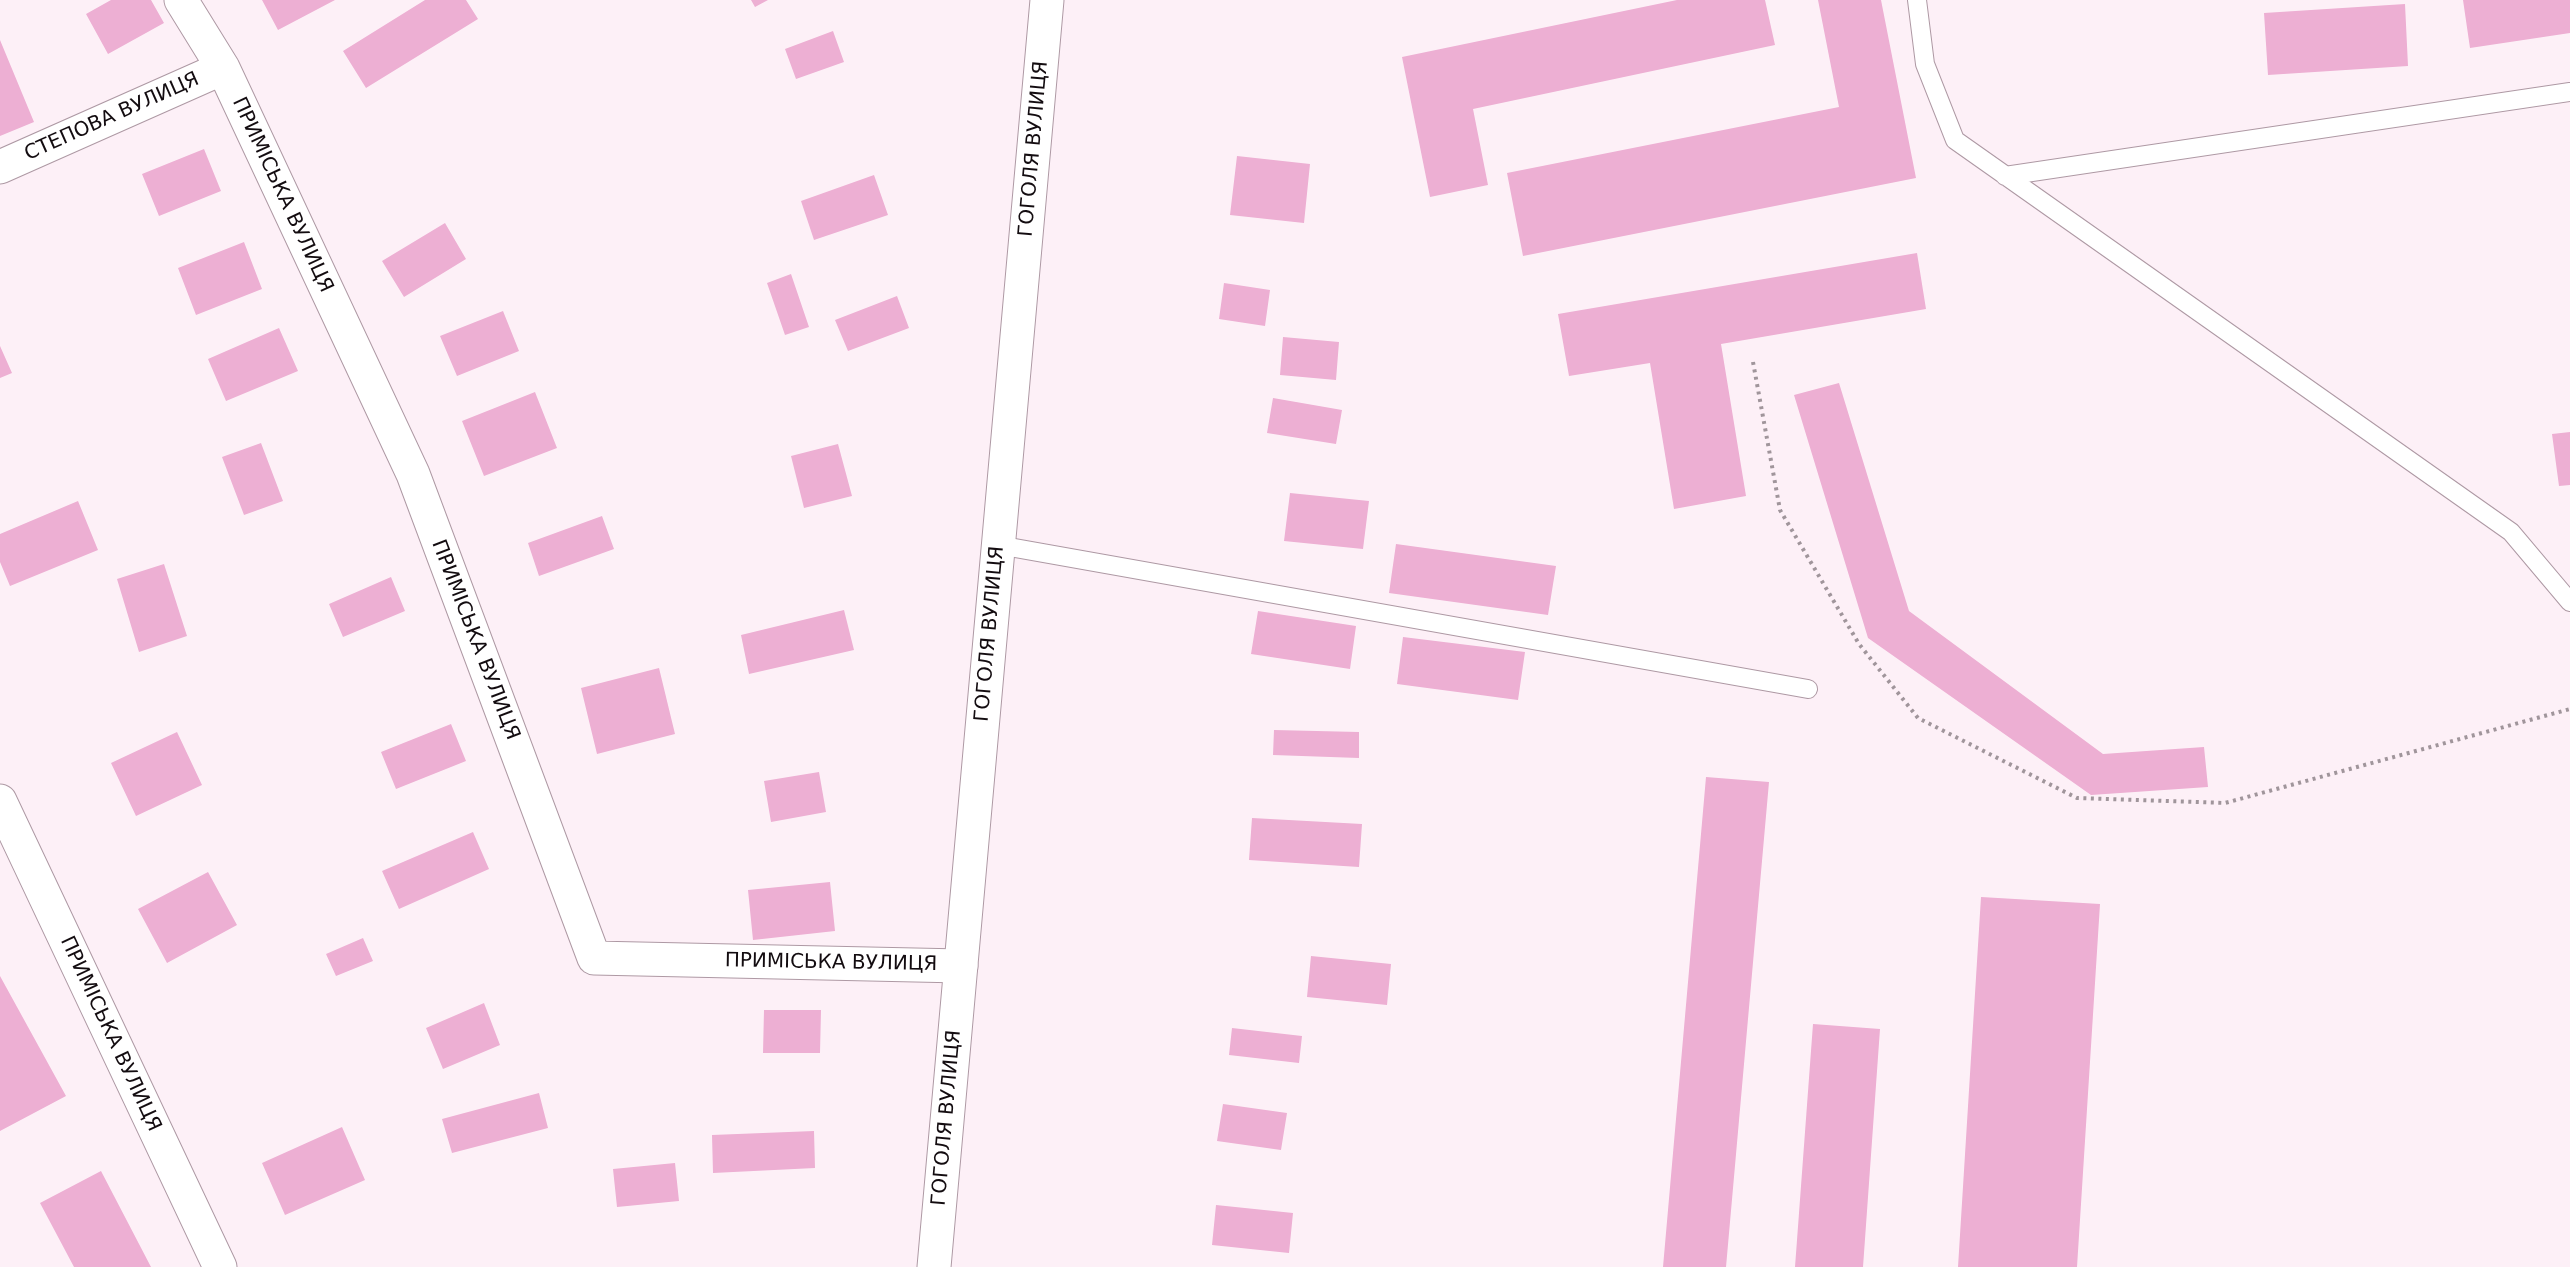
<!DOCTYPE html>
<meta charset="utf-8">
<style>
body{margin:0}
canvas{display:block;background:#fdf0f7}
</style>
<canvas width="2570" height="1267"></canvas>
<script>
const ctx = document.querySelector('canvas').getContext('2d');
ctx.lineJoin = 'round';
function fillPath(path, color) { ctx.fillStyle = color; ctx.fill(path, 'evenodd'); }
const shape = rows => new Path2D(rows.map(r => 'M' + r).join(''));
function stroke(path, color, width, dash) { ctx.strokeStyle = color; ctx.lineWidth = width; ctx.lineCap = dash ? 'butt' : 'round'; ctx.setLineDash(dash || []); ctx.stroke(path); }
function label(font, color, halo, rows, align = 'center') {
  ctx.font = font + ' "DejaVu Sans",sans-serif'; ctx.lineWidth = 5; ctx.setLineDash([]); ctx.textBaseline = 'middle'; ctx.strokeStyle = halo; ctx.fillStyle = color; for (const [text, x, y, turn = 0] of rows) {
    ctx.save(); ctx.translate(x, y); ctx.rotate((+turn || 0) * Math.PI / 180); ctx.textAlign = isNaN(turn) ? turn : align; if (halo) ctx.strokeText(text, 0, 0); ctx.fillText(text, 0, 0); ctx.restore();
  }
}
fillPath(shape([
 [111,0,151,0,164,23,108,54,86,14],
 [262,0,335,0,278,30],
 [425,0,466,0,478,19,366,88,343,51],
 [751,0,768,0,755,7],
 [1677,0,1765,0,1775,45,1473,109,1488,185,1430,197,1402,57],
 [1818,0,1881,0,1916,178,1523,256,1507,173,1839,107],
 [2463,0,2570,0,2570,33,2470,48],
 [2405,4,2408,66,2268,75,2264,13],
 [833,31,844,62,796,79,785,49],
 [0,40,34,122,0,136],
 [204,149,221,191,159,216,142,174],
 [1237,156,1310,164,1304,223,1230,215],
 [874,175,888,215,814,240,801,201],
 [445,223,466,259,404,297,382,261],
 [244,242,262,289,196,315,178,268],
 [1917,253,1926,309,1721,344,1746,496,1674,509,1650,363,1569,376,1558,314],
 [791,274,809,327,785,335,767,283],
 [1224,283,1270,290,1265,326,1219,319],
 [897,296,909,328,848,351,835,320],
 [503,311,519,351,457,376,440,336],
 [279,328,298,371,226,401,208,359],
 [1283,337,1339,342,1336,380,1280,375],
 [0,346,12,373,0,378],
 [1839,383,1909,611,2103,754,2204,747,2208,787,2091,795,1868,638,1794,395],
 [535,392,557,448,484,476,462,421],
 [1273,398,1342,410,1336,444,1267,433],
 [2570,432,2570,485,2559,486,2552,434],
 [261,443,283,501,244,515,222,457],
 [838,444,852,496,804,508,791,456],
 [1290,493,1369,501,1363,549,1284,541],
 [78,501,98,550,10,586,0,562,0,534],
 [602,516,614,549,539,576,528,543],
 [1396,544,1556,566,1548,615,1389,593],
 [164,564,187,636,139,652,117,579],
 [391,577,405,611,343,637,329,604],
 [844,610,854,650,749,674,741,635],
 [1258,611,1356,626,1350,669,1251,654],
 [1403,637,1525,652,1518,700,1397,684],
 [659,668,675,734,597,754,581,688],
 [451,724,466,761,396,789,381,752],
 [1274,730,1359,732,1359,758,1273,755],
 [177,732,202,785,136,816,111,763],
 [819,772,826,812,771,822,764,781],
 [1706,777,1769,782,1726,1267,1663,1267],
 [1252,818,1362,824,1359,867,1249,860],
 [473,832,489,869,399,909,382,871],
 [208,872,237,925,167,963,138,909],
 [830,882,835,931,753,940,748,890],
 [1981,897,2100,904,2077,1267,1958,1267],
 [363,938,373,961,336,976,326,954],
 [1311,956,1391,964,1387,1005,1307,997],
 [0,976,66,1096,0,1131],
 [484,1003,500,1045,443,1069,426,1028],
 [764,1010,821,1010,820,1053,763,1053],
 [1813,1024,1880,1029,1863,1267,1795,1267],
 [1232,1028,1302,1036,1299,1063,1229,1055],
 [539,1093,548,1128,452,1153,442,1119],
 [1223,1104,1287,1113,1281,1150,1217,1141],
 [342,1127,365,1180,285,1215,262,1163],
 [814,1131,815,1168,713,1173,712,1135],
 [675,1163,679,1201,617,1207,613,1169],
 [101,1171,151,1267,74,1267,40,1203],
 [1216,1205,1293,1213,1289,1253,1212,1245]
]), '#edafd3');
const lane = shape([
 [1917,0,1925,64,1955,140,2511,532,2570,602],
 [2005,176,2570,92],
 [998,545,1808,689]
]);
const street = shape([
 [181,0,223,68,413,474,594,958,961,966],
 [0,167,223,68],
 [0,801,220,1267]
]);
const secondary = shape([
 [934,1267,1047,0]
]);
stroke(lane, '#ae99a4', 20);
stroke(street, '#ae99a4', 35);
stroke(secondary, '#ae99a4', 35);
stroke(shape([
 [1753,362,1780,510,1859,644,1918,718,2077,798,2225,803,2570,709]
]), '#a0959b', 4, [3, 4.5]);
stroke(lane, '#fff', 18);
stroke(street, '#fff', 33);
stroke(secondary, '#fff', 33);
label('20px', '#130c10', '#fff', [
 ["СТЕПОВА ВУЛИЦЯ",112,117,-24],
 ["ГОГОЛЯ ВУЛИЦЯ",1034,149,-85],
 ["ПРИМІСЬКА ВУЛИЦЯ",282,195,65],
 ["ГОГОЛЯ ВУЛИЦЯ",990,634,-85],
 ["ПРИМІСЬКА ВУЛИЦЯ",475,640,69],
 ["ПРИМІСЬКА ВУЛИЦЯ",831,963,1],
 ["ПРИМІСЬКА ВУЛИЦЯ",110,1034,65],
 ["ГОГОЛЯ ВУЛИЦЯ",947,1118,-85]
]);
</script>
